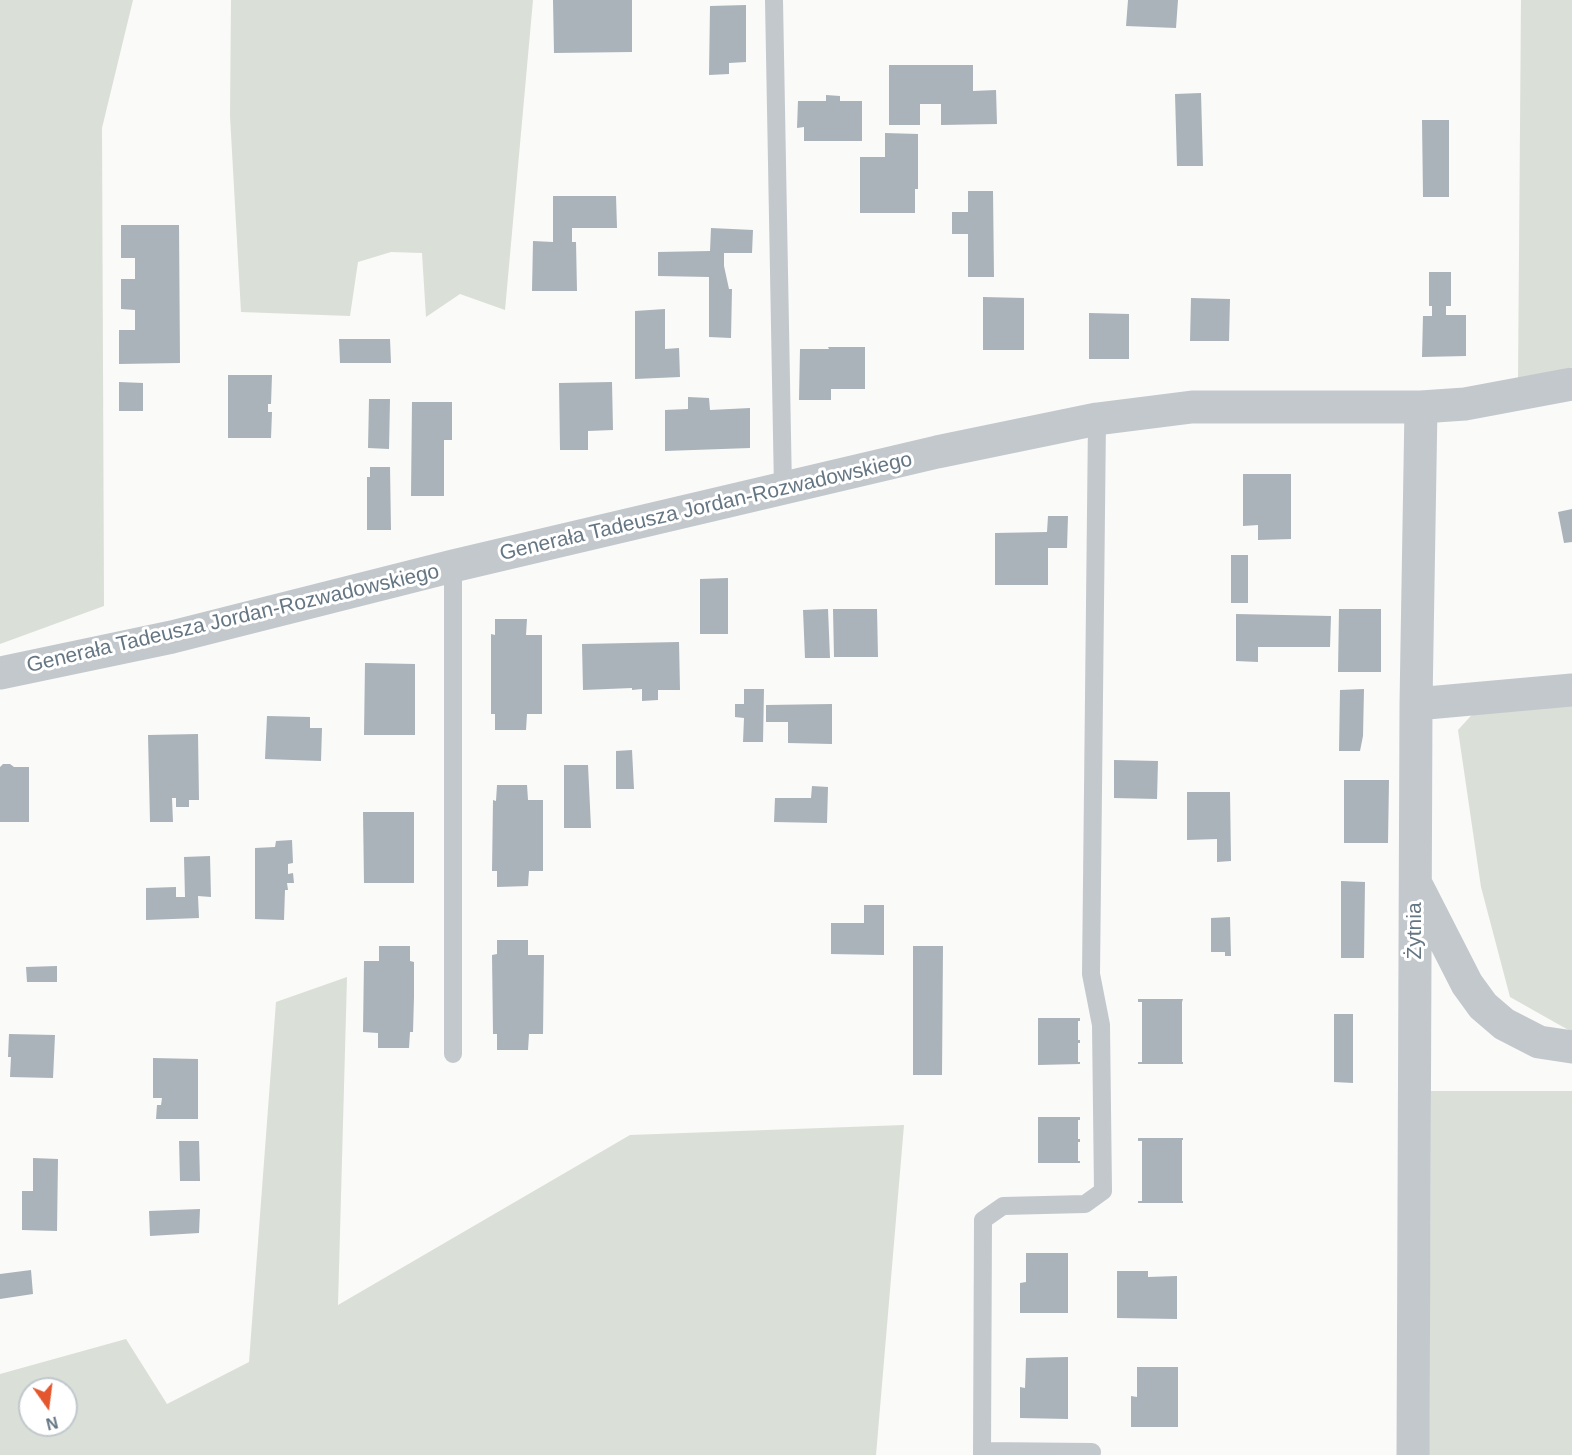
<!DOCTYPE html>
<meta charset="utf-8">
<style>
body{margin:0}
#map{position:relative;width:1572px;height:1455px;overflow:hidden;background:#fafaf8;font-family:Helvetica,sans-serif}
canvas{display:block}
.north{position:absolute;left:18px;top:1377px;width:60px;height:60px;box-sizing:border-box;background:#fff;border:2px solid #c1c8cd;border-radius:50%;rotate:166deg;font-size:16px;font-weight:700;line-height:24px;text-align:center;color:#657683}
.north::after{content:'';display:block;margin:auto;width:21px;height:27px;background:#e4572e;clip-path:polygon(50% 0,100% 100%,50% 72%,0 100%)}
</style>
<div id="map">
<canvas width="1572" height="1455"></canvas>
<div class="north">N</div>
</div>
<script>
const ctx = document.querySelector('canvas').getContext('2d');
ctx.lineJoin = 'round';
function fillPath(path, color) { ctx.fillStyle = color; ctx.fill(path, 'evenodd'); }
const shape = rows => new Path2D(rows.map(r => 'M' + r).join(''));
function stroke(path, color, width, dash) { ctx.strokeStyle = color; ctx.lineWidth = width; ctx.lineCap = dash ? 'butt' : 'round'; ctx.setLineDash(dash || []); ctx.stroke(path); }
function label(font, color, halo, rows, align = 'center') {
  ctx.font = font + ' Helvetica,sans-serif'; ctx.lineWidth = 6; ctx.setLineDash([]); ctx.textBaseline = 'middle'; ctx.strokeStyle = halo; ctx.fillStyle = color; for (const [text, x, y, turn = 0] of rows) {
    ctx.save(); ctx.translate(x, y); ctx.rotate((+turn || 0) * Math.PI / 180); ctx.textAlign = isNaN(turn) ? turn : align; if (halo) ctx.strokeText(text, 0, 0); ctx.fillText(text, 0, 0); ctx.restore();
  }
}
fillPath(shape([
 [0,0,133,0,102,128,104,606,0,644],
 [231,0,533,0,505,310,460,294,426,317,422,253,391,252,358,262,350,316,241,312,230,116],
 [1521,0,1572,0,1572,367,1518,382],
 [1572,700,1572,1032,1510,997,1481,887,1458,730,1479,707],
 [347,977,338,1305,630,1135,904,1125,876,1455,0,1455,0,1374,126,1339,167,1404,249,1362,276,1002],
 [30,1389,66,1389,66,1425,30,1425],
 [1431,1091,1572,1091,1572,1455,1429,1455]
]), '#dadfd7');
fillPath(shape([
 [553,0,632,0,632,52,554,53],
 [1128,0,1178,0,1176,28,1126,26],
 [746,5,746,62,729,63,729,74,709,75,710,6],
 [889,65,973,65,973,91,996,90,997,124,941,125,941,104,920,104,920,125,889,125],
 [1201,93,1203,166,1177,166,1175,94],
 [826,95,840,96,840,101,862,101,862,141,804,141,804,127,797,128,798,101,826,101],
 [1422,120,1449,120,1449,197,1423,197],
 [885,133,918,134,918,189,915,189,915,213,860,213,860,157,885,157],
 [968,191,993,191,994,277,968,277,968,234,952,234,952,212,968,212],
 [553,196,616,196,617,228,572,228,572,242,576,242,577,291,532,291,533,241,553,242],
 [121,225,179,225,180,363,119,364,119,330,135,330,135,310,121,309,121,279,135,279,135,258,121,258],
 [711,228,753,230,752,253,724,253,724,266,729,289,732,289,731,338,709,337,709,277,658,276,658,252,710,251],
 [1429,272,1451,272,1451,306,1446,306,1446,315,1466,315,1466,356,1422,357,1423,316,1432,316,1432,306,1429,306],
 [983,297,1024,298,1024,350,983,350],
 [1191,298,1230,299,1229,341,1190,341],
 [665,309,665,349,679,348,680,377,635,379,635,311],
 [1089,313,1129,314,1129,359,1089,359],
 [339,339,390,339,391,363,340,363],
 [828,347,865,347,865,389,831,389,831,400,799,400,800,349,829,349],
 [228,375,272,375,271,404,268,404,268,412,272,412,271,438,228,438],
 [119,382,143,383,143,411,119,411],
 [612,382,613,430,588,431,588,450,560,450,559,383],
 [688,397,709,398,710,410,750,408,750,448,665,451,665,410,688,409],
 [369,399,390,399,389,449,368,448],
 [412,402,452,402,452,440,444,440,444,496,411,496],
 [370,467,390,467,391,530,367,530,367,477,370,477],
 [1243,474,1291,474,1291,539,1258,540,1258,525,1243,526],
 [1572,509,1572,542,1564,543,1558,512],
 [1048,516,1068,516,1067,548,1048,548,1048,585,995,585,995,533,1047,532],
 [1231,555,1248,555,1248,603,1231,603],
 [728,578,728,634,700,634,700,579],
 [828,609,830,658,805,658,803,610],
 [833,609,877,609,878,657,834,657],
 [1339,609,1381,609,1381,672,1338,672],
 [1236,614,1331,616,1330,647,1258,647,1258,662,1236,661],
 [495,619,527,619,526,635,542,635,542,714,527,714,526,730,495,730,495,714,491,714,491,634,495,635],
 [679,642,680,690,658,690,658,700,642,701,642,689,632,690,632,688,583,690,582,644],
 [365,663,415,664,415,735,364,735],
 [744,689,764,689,763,742,743,742,744,718,735,717,735,704,744,704],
 [1364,689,1363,736,1360,751,1339,751,1340,690],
 [832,704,832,744,788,743,788,722,766,722,766,705],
 [267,716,310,717,310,728,322,728,321,761,265,759],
 [198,734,199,800,189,800,189,807,176,807,176,798,172,798,173,822,150,822,148,735],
 [632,750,634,789,616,789,616,751],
 [1114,760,1158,761,1157,799,1114,798],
 [3,764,10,764,14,767,29,767,29,822,0,822,0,767],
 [564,765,588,765,591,828,564,828],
 [1344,780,1389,780,1388,843,1344,843],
 [497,785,527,785,528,800,543,800,543,871,529,871,528,886,497,887,497,871,492,871,493,800,496,801],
 [812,786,828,787,827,823,774,822,775,798,811,798],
 [1187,792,1230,792,1231,861,1217,862,1217,839,1187,840],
 [363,812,414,812,414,883,364,883],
 [292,840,293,863,288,864,288,874,293,873,294,883,287,883,288,890,285,890,284,920,255,919,255,848,275,847,276,841],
 [210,856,211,897,198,896,199,918,146,920,146,888,176,887,176,897,185,897,184,857],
 [1341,881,1365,882,1364,958,1341,958],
 [864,905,884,905,884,955,831,954,831,923,864,923],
 [1230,917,1231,956,1225,956,1225,952,1211,952,1211,918],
 [497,940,528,940,528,955,544,955,543,1034,529,1034,528,1050,497,1050,497,1034,493,1034,492,955,497,954],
 [379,946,410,946,410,961,414,962,414,997,413,1032,410,1032,409,1048,378,1048,378,1033,363,1032,364,961,379,961],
 [913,946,943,946,942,1075,913,1075],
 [57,966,57,982,27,982,26,967],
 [1138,999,1183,999,1182,1002,1182,1062,1183,1062,1183,1064,1138,1064,1138,1062,1142,1062,1142,1002,1138,1002],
 [1334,1014,1353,1014,1353,1083,1334,1082],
 [1038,1018,1080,1018,1080,1021,1078,1021,1078,1040,1080,1040,1080,1043,1078,1043,1078,1062,1080,1062,1080,1064,1038,1065],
 [9,1034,55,1035,53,1078,10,1077,11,1057,8,1057],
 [153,1058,198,1059,198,1119,156,1119,157,1105,161,1105,162,1098,153,1098],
 [1038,1117,1080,1117,1080,1120,1078,1120,1078,1139,1080,1139,1080,1142,1078,1142,1078,1161,1080,1161,1080,1163,1038,1163],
 [1138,1138,1183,1138,1183,1140,1182,1140,1182,1201,1183,1201,1183,1203,1138,1203,1138,1201,1142,1201,1142,1141,1138,1141],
 [179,1141,199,1141,200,1181,180,1181],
 [33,1158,58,1159,57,1231,22,1230,22,1191,33,1191],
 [200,1209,199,1233,150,1236,149,1211],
 [1026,1253,1068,1253,1068,1313,1020,1313,1020,1283,1026,1282],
 [31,1270,33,1294,0,1299,0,1274],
 [1117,1271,1148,1271,1148,1277,1177,1276,1177,1319,1117,1318],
 [1068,1357,1068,1419,1020,1418,1020,1387,1025,1388,1026,1358],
 [1137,1367,1178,1367,1178,1427,1131,1427,1131,1396,1137,1397]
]), '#aab3b9');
stroke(shape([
 [774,0,783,489],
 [453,1054,453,566],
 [982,1451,1092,1452],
 [982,1455,983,1220,1003,1206,1085,1204,1103,1191,1101,1025,1091,974,1097,419]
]), '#c3c8cc', 18);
stroke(shape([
 [0,673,172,637,453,566,937,452,1097,419,1192,407,1421,407,1465,404,1572,384],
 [1416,704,1572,690],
 [1418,888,1467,984,1483,1006,1504,1024,1539,1042,1572,1047],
 [1413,1455,1416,704,1421,407]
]), '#c3c8cc', 33);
label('21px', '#657683', '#fff', [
 ["Generała Tadeusza Jordan-Rozwadowskiego",706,507,-13],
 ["Generała Tadeusza Jordan-Rozwadowskiego",233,619,-13],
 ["Żytnia",1415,931,-90]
]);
</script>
